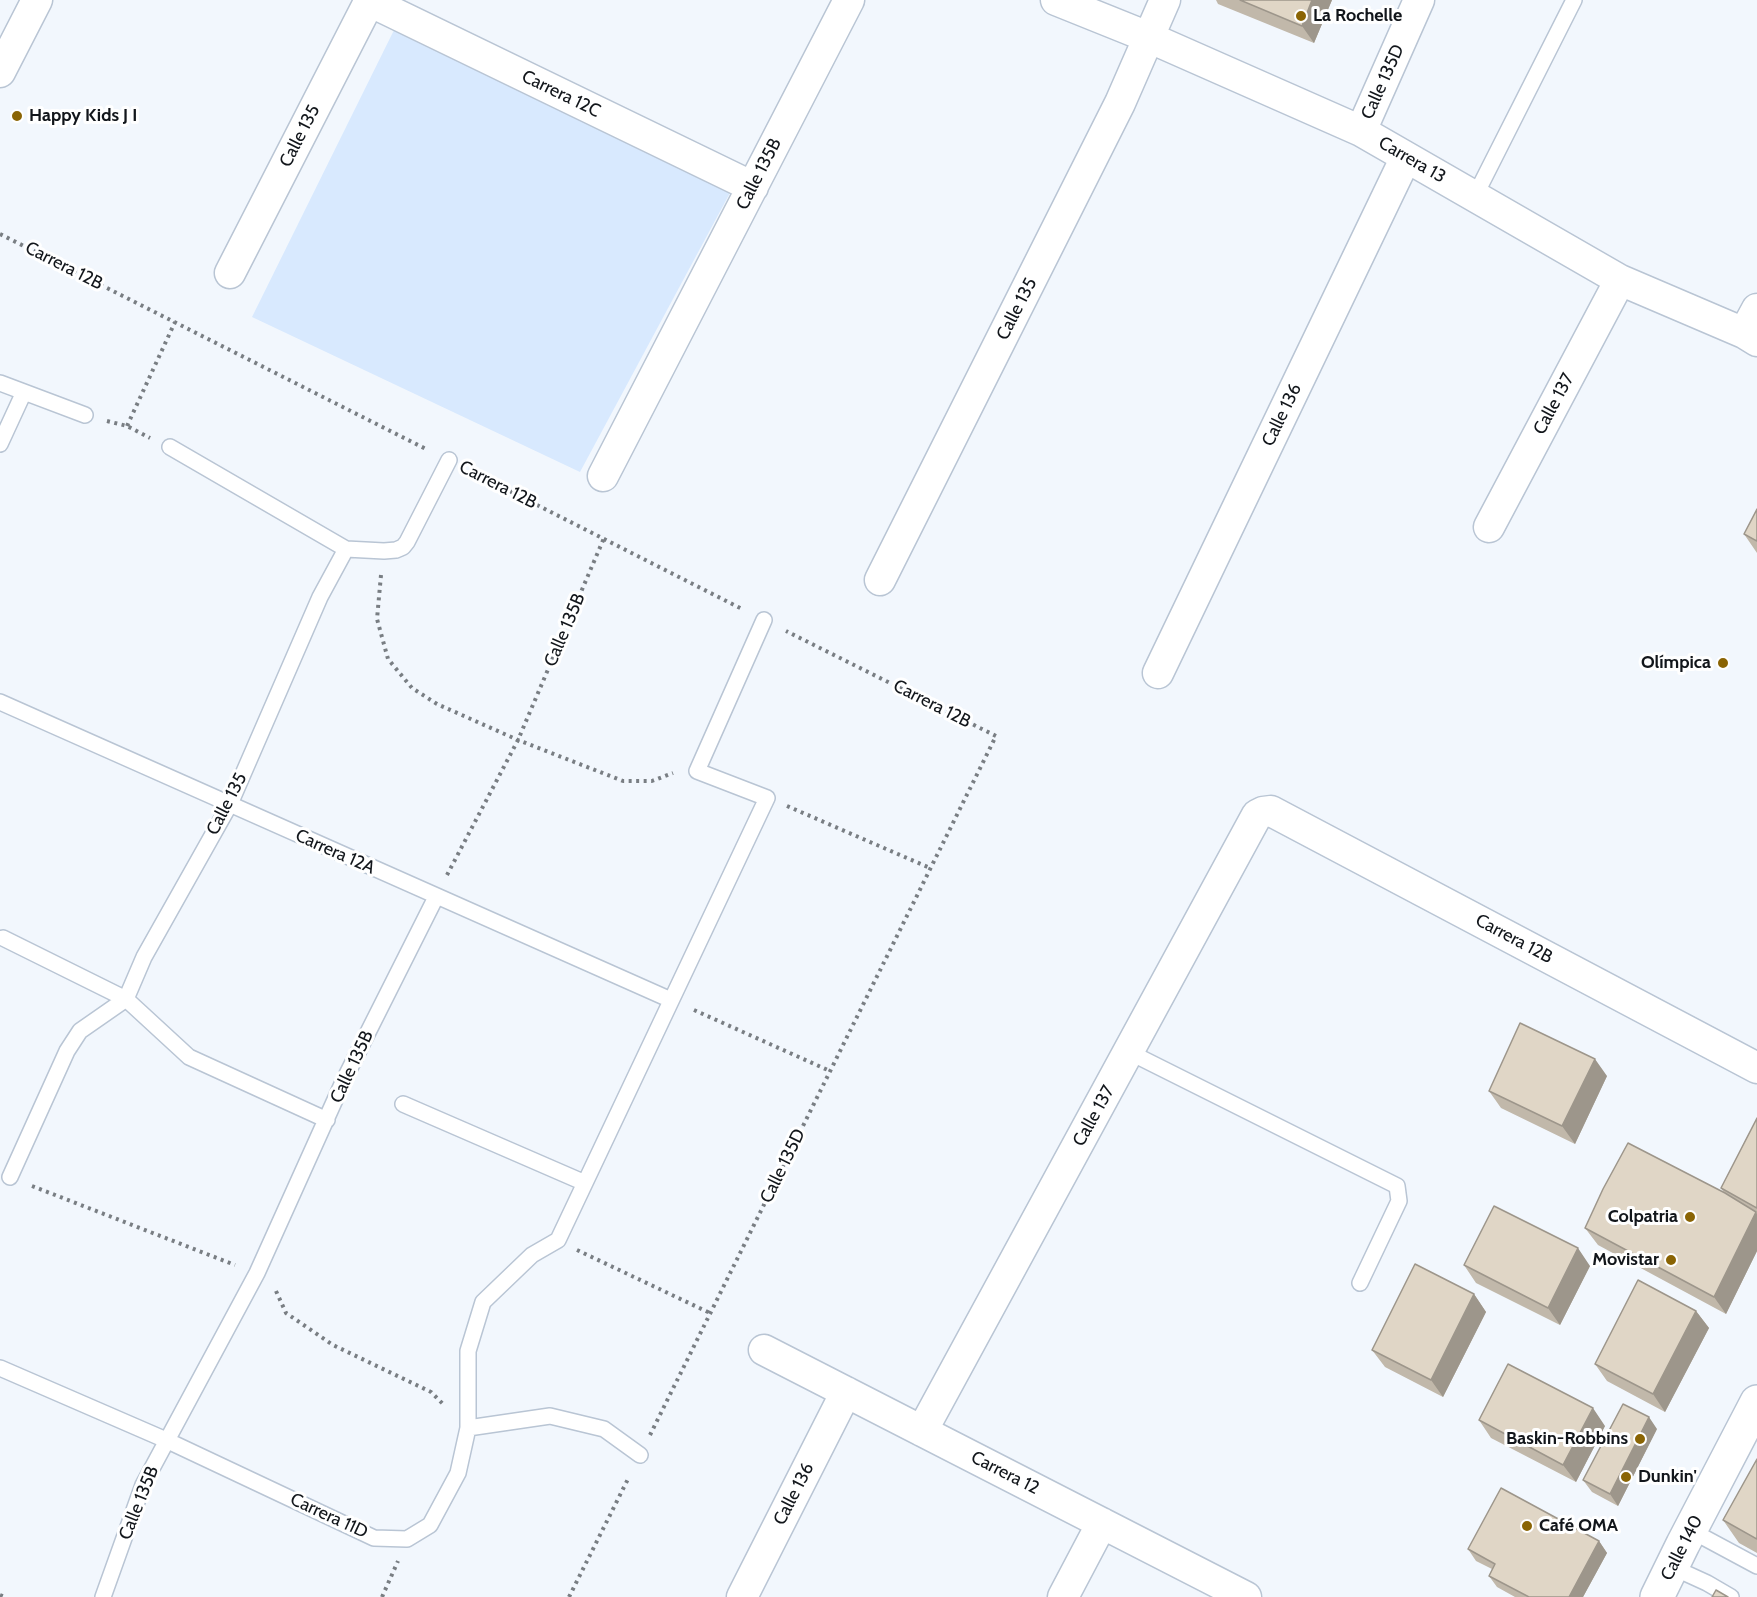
<!DOCTYPE html>
<meta charset="utf-8">
<style>
body{margin:0}
canvas{display:block;background:#f2f7fd}
</style>
<canvas width="1757" height="1597"></canvas>
<script>
const ctx = document.querySelector('canvas').getContext('2d');
ctx.lineJoin = 'round';
function fillPath(path, color) { ctx.fillStyle = color; ctx.fill(path, 'evenodd'); }
const shape = rows => new Path2D(rows.map(r => 'M' + r).join(''));
function stroke(path, color, width, dash) { ctx.strokeStyle = color; ctx.lineWidth = width; ctx.lineCap = dash ? 'butt' : 'round'; ctx.setLineDash(dash || []); ctx.stroke(path); }
function label(font, color, halo, rows, align = 'center') {
  ctx.font = font + ' Cabin,sans-serif'; ctx.lineWidth = 6; ctx.setLineDash([]); ctx.textBaseline = 'middle'; ctx.strokeStyle = halo; ctx.fillStyle = color; for (const [text, x, y, turn = 0] of rows) {
    ctx.save(); ctx.translate(x, y); ctx.rotate((+turn || 0) * Math.PI / 180); ctx.textAlign = isNaN(turn) ? turn : align; if (halo) ctx.strokeText(text, 0, 0); ctx.fillText(text, 0, 0); ctx.restore();
  }
}
fillPath(shape([
 [398,22,731,191,580,472,252,317]
]), '#d8e9fe');
const lane = shape([
 [1475,196,1574,0],
 [0,383,85,415],
 [0,444,24,392],
 [170,447,346,549],
 [0,702,671,1000],
 [3,938,126,999,189,1057,327,1120],
 [1129,1052,1397,1186,1399,1201,1360,1283],
 [403,1104,585,1183],
 [10,1177,67,1051,80,1031,126,999,144,957,230,804,320,597,346,549,384,551,396,550,403,547,407,542,449,460],
 [0,1368,166,1440,374,1538,407,1539,430,1525,458,1473,468,1428,550,1416,604,1429,640,1455],
 [468,1428,468,1351,483,1302,532,1255,558,1240,767,798,697,771,764,620],
 [1690,1530,1757,1566],
 [1672,1567,1707,1583,1731,1597],
 [103,1597,143,1485,257,1273,343,1082,436,897]
]);
const street = shape([
 [1056,0,1148,37,1361,131,1620,280,1744,333,1757,341],
 [369,1,753,187],
 [0,72,37,0],
 [1361,131,1419,0],
 [230,273,370,0],
 [1744,333,1757,309],
 [603,476,849,0],
 [1489,527,1620,280],
 [880,580,1120,103,1165,0],
 [1158,673,1406,157],
 [764,1350,1246,1597],
 [922,1431,1257,815,1263,812,1271,811,1757,1068],
 [742,1597,846,1392],
 [1063,1597,1102,1523]
]);
const secondary = shape([
 [1657,1597,1683,1544,1757,1402]
]);
stroke(lane, '#b9c5d4', 18);
stroke(street, '#b9c5d4', 33);
stroke(secondary, '#b9c5d4', 36);
stroke(shape([
 [0,234,428,450],
 [107,421,127,426,150,438],
 [127,426,175,322],
 [470,471,744,610],
 [381,575,377,619,388,659,412,688,437,704,518,740,623,781,652,781,673,773],
 [787,806,930,868],
 [447,875,518,740,604,538],
 [694,1010,830,1071],
 [32,1186,235,1265],
 [577,1250,710,1313],
 [276,1291,286,1313,333,1345,431,1392,444,1405],
 [650,1435,996,736,786,631],
 [0,1595,5,1597],
 [382,1597,398,1561],
 [569,1597,629,1477]
]), '#797e83', 4, [3, 4.5]);
stroke(lane, '#fff', 15);
stroke(street, '#fff', 30);
stroke(secondary, '#fff', 33);
fillPath(shape([
 [1216,0,1332,0,1314,43,1218,4],
 [1757,509,1757,553,1744,534],
 [1607,1076,1575,1144,1501,1108,1489,1091],
 [1757,1118,1757,1251,1726,1314,1598,1245,1585,1228,1724,1193,1721,1188],
 [1464,1265,1590,1266,1560,1325,1476,1283],
 [1474,1294,1486,1312,1443,1397,1385,1367,1372,1350],
 [1696,1311,1709,1328,1665,1412,1607,1381,1595,1364],
 [1479,1420,1605,1426,1576,1482,1491,1438],
 [1657,1429,1618,1506,1592,1492,1583,1480],
 [1757,1459,1757,1553,1739,1543,1723,1520],
 [1599,1541,1607,1553,1583,1597,1515,1597,1497,1587,1489,1576,1492,1569,1476,1561,1468,1549]
]), '#c1b8aa');
fillPath(shape([
 [1312,0,1332,0,1314,43,1302,26],
 [1595,1059,1607,1076,1575,1144,1562,1126],
 [1756,1212,1757,1214,1757,1251,1726,1314,1714,1297],
 [1578,1248,1590,1266,1560,1325,1548,1308],
 [1474,1294,1486,1312,1443,1397,1431,1380],
 [1696,1311,1709,1328,1665,1412,1653,1394],
 [1593,1408,1605,1426,1576,1482,1563,1465],
 [1649,1417,1657,1429,1618,1506,1610,1494],
 [1599,1541,1607,1553,1583,1597,1569,1597]
]), '#9d968b');
const building = shape([
 [1240,0,1312,0,1302,26,1240,0],
 [1757,509,1757,541,1744,534,1757,509],
 [1520,1023,1595,1059,1562,1126,1489,1091,1520,1023],
 [1757,1118,1757,1208,1721,1188,1757,1118],
 [1628,1143,1725,1193,1756,1212,1714,1297,1585,1228,1603,1189,1628,1143],
 [1494,1206,1578,1248,1548,1308,1464,1265,1494,1206],
 [1415,1264,1474,1294,1431,1380,1372,1350,1415,1264],
 [1638,1280,1696,1311,1653,1394,1595,1364,1638,1280],
 [1508,1364,1593,1408,1563,1465,1479,1420,1508,1364],
 [1623,1404,1649,1417,1610,1494,1583,1480,1623,1404],
 [1757,1459,1757,1539,1723,1520,1757,1459],
 [1501,1488,1599,1541,1569,1597,1529,1597,1489,1576,1495,1564,1468,1549,1501,1488],
 [1716,1590,1728,1597,1712,1597,1716,1590]
]);
fillPath(building, '#e0d6c6');
stroke(building, '#9d968b', 1.5);
for (const [x, y, r, color] of [
 [1301,16,6,"#8a6404"],
 [17,116,6,"#8a6404"],
 [1723,663,6,"#8a6404"],
 [1690,1217,6,"#8a6404"],
 [1671,1260,6,"#8a6404"],
 [1640,1439,6,"#8a6404"],
 [1626,1477,6,"#8a6404"],
 [1527,1526,6,"#8a6404"]
]) { const dot = new Path2D(); dot.arc(x, y, r, 0, 2 * Math.PI); ctx.fillStyle = color; ctx.fill(dot); stroke(dot, '#fff', 2); }
label('bold 18px', '#12161b', '#fff', [
 ["La Rochelle",1313,16],
 ["Happy Kids J I",29,116],
 ["Olímpica",1711,663,"right"],
 ["Colpatria",1678,1217,"right"],
 ["Movistar",1659,1260,"right"],
 ["Baskin-Robbins",1628,1439,"right"],
 ["Dunkin'",1638,1477],
 ["Café OMA",1539,1526]
], 'left');
label('18px', '#12161b', '#fff', [
 ["Calle 135D",1383,82,-66],
 ["Carrera 12C",561,94,26],
 ["Calle 135",300,136,-63],
 ["Carrera 13",1412,160,30],
 ["Calle 135B",759,174,-63],
 ["Carrera 12B",64,266,27],
 ["Calle 135",1017,309,-63],
 ["Calle 137",1554,404,-62],
 ["Calle 136",1282,415,-64],
 ["Carrera 12B",498,485,27],
 ["Calle 135B",565,630,-67],
 ["Carrera 12B",932,704,27],
 ["Calle 135",227,804,-63],
 ["Carrera 12A",335,852,24],
 ["Carrera 12B",1514,939,28],
 ["Calle 135B",352,1067,-65],
 ["Calle 137",1094,1116,-61],
 ["Calle 135D",783,1166,-64],
 ["Carrera 12",1005,1473,27],
 ["Calle 136",794,1494,-63],
 ["Calle 135B",139,1503,-68],
 ["Carrera 11D",329,1516,25],
 ["Calle 140",1682,1548,-63]
]);
</script>
